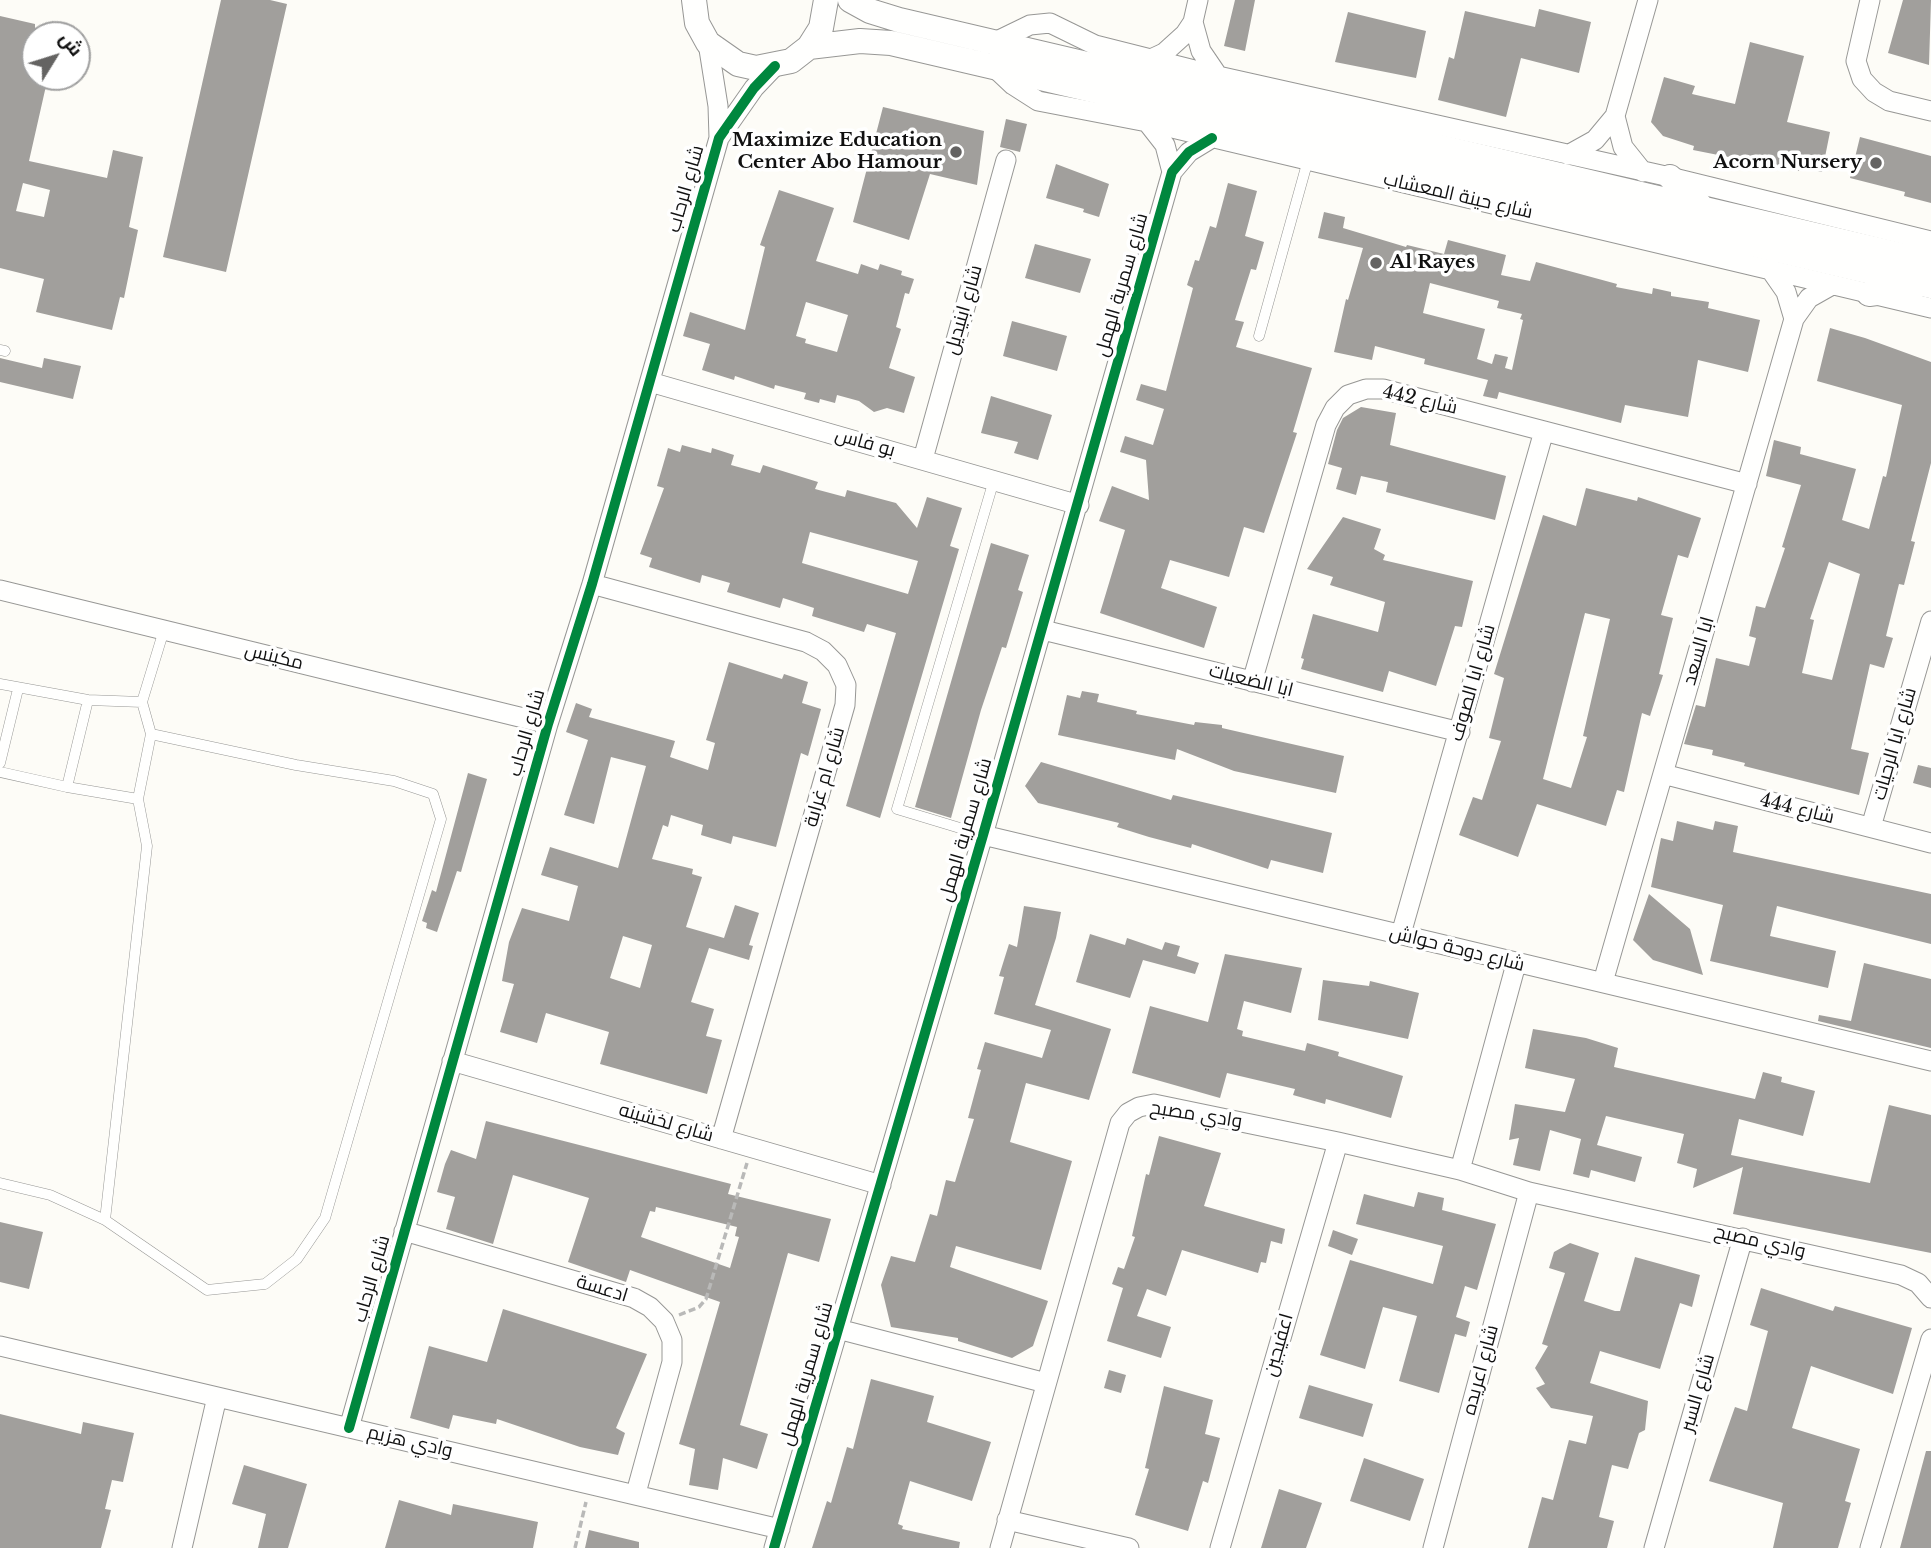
<!DOCTYPE html>
<meta charset="utf-8">
<style>
body{margin:0}
#map{position:relative;width:1931px;height:1548px;overflow:hidden;background:#fdfcf7;font-family:"Libre Baskerville",Cairo,serif}
canvas{display:block}
.north{position:absolute;left:21px;top:21px;width:70px;height:70px;box-sizing:border-box;background:#fff;border:2px solid #a0a0a0;border-radius:50%;rotate:52deg;font-size:19px;font-weight:700;line-height:28px;text-align:center;color:#111}
.north::after{content:'';display:block;margin:auto;width:24px;height:32px;background:#646362;clip-path:polygon(50% 0,100% 100%,50% 72%,0 100%)}
</style>
<div id="map">
<canvas width="1931" height="1548"></canvas>
<div class="north">ش</div>
</div>
<script>
const ctx = document.querySelector('canvas').getContext('2d');
ctx.lineJoin = 'round';
function fillPath(path, color) { ctx.fillStyle = color; ctx.fill(path, 'evenodd'); }
const shape = rows => new Path2D(rows.map(r => 'M' + r).join(''));
function stroke(path, color, width, dash) { ctx.strokeStyle = color; ctx.lineWidth = width; ctx.lineCap = dash ? 'butt' : 'round'; ctx.setLineDash(dash || []); ctx.stroke(path); }
function label(font, color, halo, rows, align = 'center') {
  ctx.font = font + ' "Libre Baskerville",Cairo,serif'; ctx.lineWidth = 7; ctx.setLineDash([]); ctx.textBaseline = 'middle'; ctx.strokeStyle = halo; ctx.fillStyle = color; for (const [text, x, y, turn = 0] of rows) {
    ctx.save(); ctx.translate(x, y); ctx.rotate((+turn || 0) * Math.PI / 180); ctx.textAlign = isNaN(turn) ? turn : align; if (halo) ctx.strokeText(text, 0, 0); ctx.fillText(text, 0, 0); ctx.restore();
  }
}
fillPath(shape([
 [221,0,270,0,287,4,226,272,163,257],
 [1235,0,1255,0,1245,51,1224,46],
 [1903,0,1931,0,1929,65,1888,53],
 [1539,9,1591,22,1579,73,1521,58,1506,117,1438,100,1449,57,1454,59,1465,11,1535,27],
 [1348,12,1426,31,1416,78,1335,62],
 [0,16,35,24,35,77,48,77,29,161,107,178,113,150,143,157,129,227,138,230,124,298,120,297,112,330,36,312,44,279,0,268],
 [23,183,50,190,44,217,16,211],
 [1750,42,1804,56,1787,122,1830,132,1822,172,1800,167,1799,171,1693,150,1694,146,1663,136,1651,122,1664,77,1695,86,1692,94,1735,104],
 [883,107,984,131,977,185,930,174,909,240,853,222],
 [1006,119,1027,124,1020,152,1000,147],
 [1860,137,1931,156,1931,203,1904,196,1905,192,1850,178],
 [1056,164,1109,184,1099,217,1083,212,1084,209,1046,198],
 [1228,183,1257,191,1245,236,1264,242,1256,270,1251,269,1235,320,1244,322,1236,347,1312,368,1293,432,1297,433,1264,533,1244,527,1229,577,1170,560,1161,588,1217,607,1204,648,1100,613,1125,530,1099,521,1112,486,1149,500,1146,460,1120,452,1125,436,1153,445,1164,409,1136,400,1141,384,1166,391,1193,288,1187,285,1195,260,1199,261,1210,226,1216,228],
 [779,190,834,208,816,261,858,274,861,264,878,270,880,264,902,271,901,275,914,279,909,294,905,293,896,327,901,329,889,368,915,377,904,413,887,408,874,412,859,401,837,395,835,403,820,399,819,403,804,399,806,393,775,385,774,389,735,376,734,380,702,370,710,344,683,336,690,312,745,330,765,247,760,245],
 [806,302,848,315,837,352,805,343,806,339,796,336],
 [1324,212,1345,217,1343,228,1406,247,1407,245,1444,254,1448,240,1506,255,1501,275,1530,281,1536,262,1617,284,1616,287,1652,294,1653,288,1671,292,1671,296,1709,302,1708,308,1760,320,1748,372,1698,360,1688,417,1625,405,1621,423,1499,392,1497,399,1483,396,1488,380,1424,364,1425,359,1375,346,1372,360,1334,352,1346,299,1348,300,1363,248,1318,238],
 [1430,283,1499,301,1497,308,1522,314,1520,319,1523,320,1512,370,1505,368,1508,357,1495,354,1492,364,1477,359,1485,329,1423,313],
 [1035,244,1091,259,1080,293,1025,278],
 [1012,321,1067,336,1057,371,1003,356],
 [1830,328,1865,338,1931,362,1931,463,1911,541,1915,542,1904,585,1899,584,1886,636,1893,638,1884,668,1870,664,1851,749,1869,753,1859,795,1744,766,1745,763,1712,755,1713,750,1684,744,1696,705,1705,707,1716,658,1749,666,1756,638,1749,636,1756,606,1765,608,1785,548,1782,547,1801,485,1766,476,1774,440,1801,447,1800,454,1856,469,1842,520,1869,529,1883,476,1886,477,1902,405,1817,381],
 [1829,562,1860,574,1832,680,1802,673,1814,620,1810,619],
 [0,358,42,368,44,358,81,366,73,399,0,382],
 [991,396,1052,415,1038,460,1014,453,1018,442,981,433],
 [1361,407,1396,413,1390,445,1506,476,1495,520,1386,492,1388,482,1361,476,1356,495,1336,489,1342,468,1328,464,1337,430,1343,418],
 [682,445,711,453,712,448,734,455,731,465,760,473,763,465,818,482,815,489,845,497,847,490,896,503,917,528,927,497,962,508,950,546,959,549,880,818,846,806,896,633,867,624,864,632,812,616,814,608,783,598,780,608,727,592,730,583,702,575,700,583,649,567,652,558,640,554,664,488,657,486,668,448,680,452],
 [810,532,918,561,908,594,802,563],
 [1586,488,1637,501,1638,497,1701,518,1688,558,1678,555,1661,615,1673,618,1659,674,1663,675,1650,716,1642,713,1624,792,1617,790,1606,826,1537,804,1518,857,1459,835,1473,797,1482,800,1501,741,1489,738,1504,678,1494,674,1543,515,1576,526],
 [1585,613,1610,619,1583,736,1587,737,1571,788,1543,779],
 [1343,517,1381,529,1374,549,1385,555,1383,560,1473,581,1462,627,1455,626,1436,686,1389,671,1383,692,1301,669,1304,659,1301,658,1313,614,1378,632,1385,602,1330,585,1333,577,1307,569],
 [991,543,1029,555,1018,590,1023,592,1006,648,1002,647,981,710,951,818,915,807],
 [729,662,782,679,784,674,808,682,802,703,821,709,808,756,801,753,776,847,733,836,731,844,701,835,703,825,671,815,668,827,663,825,652,859,693,869,692,874,702,877,686,927,724,938,735,905,759,913,749,945,753,946,749,960,709,948,691,1002,714,1009,706,1036,722,1040,707,1094,600,1064,609,1032,546,1013,537,1043,500,1032,514,984,502,981,509,942,522,908,569,921,578,886,541,875,550,847,618,868,646,766,611,757,594,824,564,815,588,740,566,732,576,703,592,709,589,717,675,741,670,757,708,770,715,743,706,740],
 [623,936,652,945,640,988,610,978],
 [1082,691,1099,694,1097,702,1137,711,1136,714,1194,725,1195,722,1222,725,1222,728,1344,756,1336,793,1234,771,1177,749,1175,760,1058,735,1067,695,1080,698],
 [1041,762,1171,800,1173,795,1332,833,1323,873,1271,860,1268,869,1192,844,1191,848,1149,837,1117,827,1119,823,1038,803,1025,786],
 [1918,765,1931,768,1931,788,1913,783],
 [468,773,487,779,461,872,457,871,437,932,426,928,427,923,422,921,432,890,436,892],
 [1677,821,1713,830,1715,821,1738,826,1733,852,1931,894,1931,944,1777,906,1770,936,1836,951,1828,988,1710,961,1723,905,1651,887,1661,838,1673,841],
 [1649,894,1690,929,1703,975,1653,960,1633,940],
 [1024,906,1061,912,1056,938,1035,1005,1111,1029,1089,1100,1026,1083,1010,1142,1072,1161,1041,1270,956,1246,950,1267,1048,1301,1033,1346,1012,1358,958,1341,958,1338,891,1327,881,1285,891,1256,915,1262,930,1214,937,1216,946,1180,955,1182,974,1119,968,1118,981,1070,977,1069,985,1042,1042,1058,1051,1030,994,1014,1004,977,999,976,1009,944,1017,947],
 [1090,934,1125,945,1127,938,1162,950,1165,942,1180,946,1177,956,1199,963,1195,974,1143,960,1130,998,1076,982],
 [1225,954,1302,968,1291,1013,1244,1001,1237,1029,1243,1031,1242,1036,1305,1051,1307,1043,1339,1052,1338,1056,1403,1076,1391,1118,1326,1099,1325,1104,1293,1095,1295,1089,1227,1073,1220,1098,1132,1073,1150,1006,1208,1022],
 [1864,963,1931,979,1931,1048,1818,1021,1819,1015,1851,1021],
 [1323,980,1369,986,1370,981,1419,993,1408,1039,1318,1020],
 [1533,1029,1586,1038,1618,1048,1614,1067,1755,1099,1763,1072,1782,1077,1781,1082,1815,1091,1803,1136,1739,1119,1731,1155,1870,1183,1889,1105,1931,1115,1931,1253,1733,1214,1743,1167,1693,1188,1697,1169,1677,1163,1684,1134,1606,1116,1597,1145,1642,1157,1635,1182,1591,1170,1589,1178,1573,1174,1581,1139,1550,1130,1540,1171,1513,1165,1519,1138,1509,1140,1515,1104,1565,1112,1575,1079,1525,1068],
 [486,1121,731,1184,728,1194,831,1219,819,1262,788,1253,740,1425,768,1434,757,1469,723,1458,718,1490,689,1485,695,1449,679,1444,720,1302,630,1270,626,1282,568,1262,589,1198,513,1175,493,1244,446,1229,455,1197,437,1192,445,1164,451,1150,476,1159],
 [656,1207,737,1227,735,1236,739,1237,730,1268,641,1237,650,1211,655,1212],
 [1159,1136,1221,1153,1204,1206,1285,1229,1282,1244,1271,1241,1266,1263,1261,1262,1258,1273,1182,1250,1166,1296,1147,1289,1137,1316,1171,1327,1161,1358,1107,1341,1123,1288,1112,1284,1118,1267,1124,1269,1135,1237,1132,1236,1146,1174,1149,1175],
 [1418,1192,1444,1198,1442,1210,1496,1224,1477,1290,1465,1286,1456,1317,1470,1322,1466,1337,1455,1334,1439,1393,1399,1381,1417,1316,1383,1307,1365,1369,1320,1355,1350,1260,1433,1284,1443,1246,1356,1224,1364,1194,1414,1207],
 [0,1222,43,1232,29,1289,0,1282],
 [1333,1230,1358,1239,1352,1255,1328,1246],
 [1570,1243,1599,1253,1584,1301,1615,1311,1620,1311,1635,1257,1700,1275,1692,1307,1680,1303,1660,1369,1600,1351,1590,1383,1648,1401,1645,1430,1639,1433,1628,1469,1612,1465,1599,1517,1614,1521,1607,1548,1528,1548,1542,1497,1553,1500,1569,1440,1586,1444,1593,1416,1551,1408,1536,1388,1545,1384,1535,1368,1548,1346,1542,1344,1565,1273,1549,1268,1554,1252],
 [1761,1288,1833,1311,1835,1306,1912,1328,1893,1394,1811,1366,1792,1428,1860,1449,1845,1501,1851,1503,1838,1548,1773,1548,1783,1503,1709,1481,1735,1407,1747,1411,1768,1331,1750,1325],
 [503,1309,647,1354,616,1428,625,1433,618,1455,580,1447,497,1419,496,1424,453,1415,449,1429,410,1418,429,1346,487,1362],
 [1109,1370,1126,1375,1121,1393,1104,1388],
 [871,1379,934,1396,927,1422,991,1442,972,1501,910,1481,898,1524,903,1526,902,1529,960,1542,959,1548,812,1548,827,1501,831,1503,847,1447,853,1449],
 [1309,1385,1373,1404,1363,1437,1299,1418],
 [1164,1386,1213,1400,1205,1434,1220,1438,1208,1483,1203,1481,1188,1531,1135,1515,1149,1469,1145,1468],
 [0,1414,81,1434,83,1422,134,1433,123,1482,112,1480,105,1509,111,1510,101,1548,0,1548],
 [1926,1451,1931,1451,1931,1548,1900,1548],
 [1364,1458,1424,1479,1410,1521,1350,1501],
 [244,1465,307,1484,288,1548,258,1548,266,1514,232,1504],
 [1279,1489,1322,1503,1306,1548,1261,1548],
 [399,1500,451,1515,453,1504,538,1522,533,1548,385,1548],
 [589,1530,639,1542,639,1548,585,1548]
]), '#a19f9c');
const service = shape([
 [1259,336,1308,160],
 [0,350,5,351],
 [0,684,88,700,142,702],
 [0,763,18,689],
 [0,772,67,787,88,700],
 [67,787,138,799],
 [983,835,897,809,994,480],
 [0,1183,50,1195,105,1220,147,846,138,799,151,734,142,702,164,630],
 [105,1220,207,1290,265,1284,297,1259,325,1218,441,819,433,794,394,781,296,765,151,734]
]);
const minor = shape([
 [1870,0,1856,61,1862,79,1874,92,1889,101,1931,111],
 [1193,22,1201,51,1218,76],
 [997,41,1030,25,1050,23,1095,45,1218,76,1670,177,1931,241],
 [708,43,718,106,719,138],
 [1151,59,1164,53,1185,34,1193,22,1198,0],
 [995,68,1013,85,1038,101,1147,122,1931,308],
 [1615,116,1623,147,1643,172],
 [1147,122,1165,145,1172,172],
 [1568,155,1595,140,1615,116,1648,0],
 [1770,269,1786,292,1794,319],
 [650,382,1079,505],
 [923,459,1006,160],
 [592,584,806,642,823,651,837,665,846,685,845,705,721,1139],
 [0,590,548,724],
 [1043,630,1460,732],
 [1252,682,1326,425,1335,408,1348,395,1366,389,1383,389,1747,484],
 [1663,774,1931,843],
 [1871,827,1931,621],
 [983,835,1931,1061],
 [1401,934,1544,431],
 [1603,982,1794,319,1809,298,1832,285],
 [452,1061,881,1185],
 [1460,1170,1516,964],
 [404,1231,634,1298,650,1307,664,1321,672,1340,672,1362,636,1493],
 [838,1329,1046,1383],
 [0,1346,780,1529],
 [349,1428,548,724,592,584,719,138,754,88,775,66],
 [1007,1520,1129,1548],
 [182,1548,217,1397],
 [774,1548,983,835,1172,172,1189,152,1212,138],
 [1000,1548,1120,1123,1128,1113,1139,1107,1154,1104,1338,1142,1460,1170,1529,1192,1901,1275,1918,1283,1931,1298],
 [1220,1548,1338,1142],
 [1433,1548,1529,1192],
 [1654,1548,1743,1238],
 [1870,1548,1931,1339]
]);
const tertiary = shape([
 [694,0,697,23,708,43,738,64,756,68,791,61,809,47,821,28,826,0],
 [850,0,870,11,899,20,1931,262],
 [809,47,860,41,891,43,1931,286],
 [1670,177,1700,205],
 [1869,294,1914,288]
]);
stroke(service, '#979795', 11);
stroke(minor, '#979795', 21);
stroke(tertiary, '#979795', 26);
stroke(shape([
 [679,1315,699,1307,706,1299,747,1163],
 [575,1548,586,1502]
]), '#b9b9b8', 3.5, [7, 3.5]);
stroke(service, '#fffffe', 10);
stroke(minor, '#fffffe', 19);
stroke(tertiary, '#fffffe', 24);
stroke(shape([
 [349,1428,548,724,592,584,719,138,754,88,775,66],
 [774,1548,983,835,1172,172,1189,152,1212,138]
]), '#00873e', 10);
for (const [x, y, r, color] of [
 [956,152,7,"#646362"],
 [1876,163,7,"#646362"],
 [1376,263,7,"#646362"]
]) { const dot = new Path2D(); dot.arc(x, y, r, 0, 2 * Math.PI); ctx.fillStyle = color; ctx.fill(dot); stroke(dot, '#fff', 2.5); }
label('bold 19px', '#111', '#fff', [
 ["Maximize Education",942,141],
 ["Center Abo Hamour",942,163],
 ["Acorn Nursery",1862,163],
 ["Al Rayes",1390,263,"left"]
], 'right');
label('19px', '#111', '#fff', [
 ["شارع الرحاب",686,189,-74],
 ["شارع حينة المعشاب",1458,196,13],
 ["شارع سمرية الهمل",1122,285,-74],
 ["شارع ابنيديل",964,310,-74],
 ["شارع 442",1420,400,13],
 ["بو فاس",865,443,16],
 ["ابا السعد",1699,651,-74],
 ["مكينس",274,657,14],
 ["ابا الضعيات",1251,681,14],
 ["شارع ابا الصوف",1473,683,-74],
 ["شارع الرحاب",527,733,-74],
 ["شارع ابا الرحيات",1895,744,-74],
 ["شارع ام غرابة",825,777,-74],
 ["شارع 444",1797,809,14],
 ["شارع سمرية الهمل",966,830,-74],
 ["شارع دوحة حواش",1457,949,14],
 ["وادي مصبح",1196,1115,9],
 ["شارع لخشينه",666,1123,16],
 ["وادي مصبح",1760,1242,13],
 ["شارع الرحاب",372,1279,-74],
 ["ادعسة",602,1289,17],
 ["اعفيجين",1279,1345,-74],
 ["شارع اعريده",1481,1370,-75],
 ["شارع سمرية الهمل",807,1374,-74],
 ["شارع السبر",1698,1393,-74],
 ["وادي هزيم",410,1442,13]
]);
</script>
